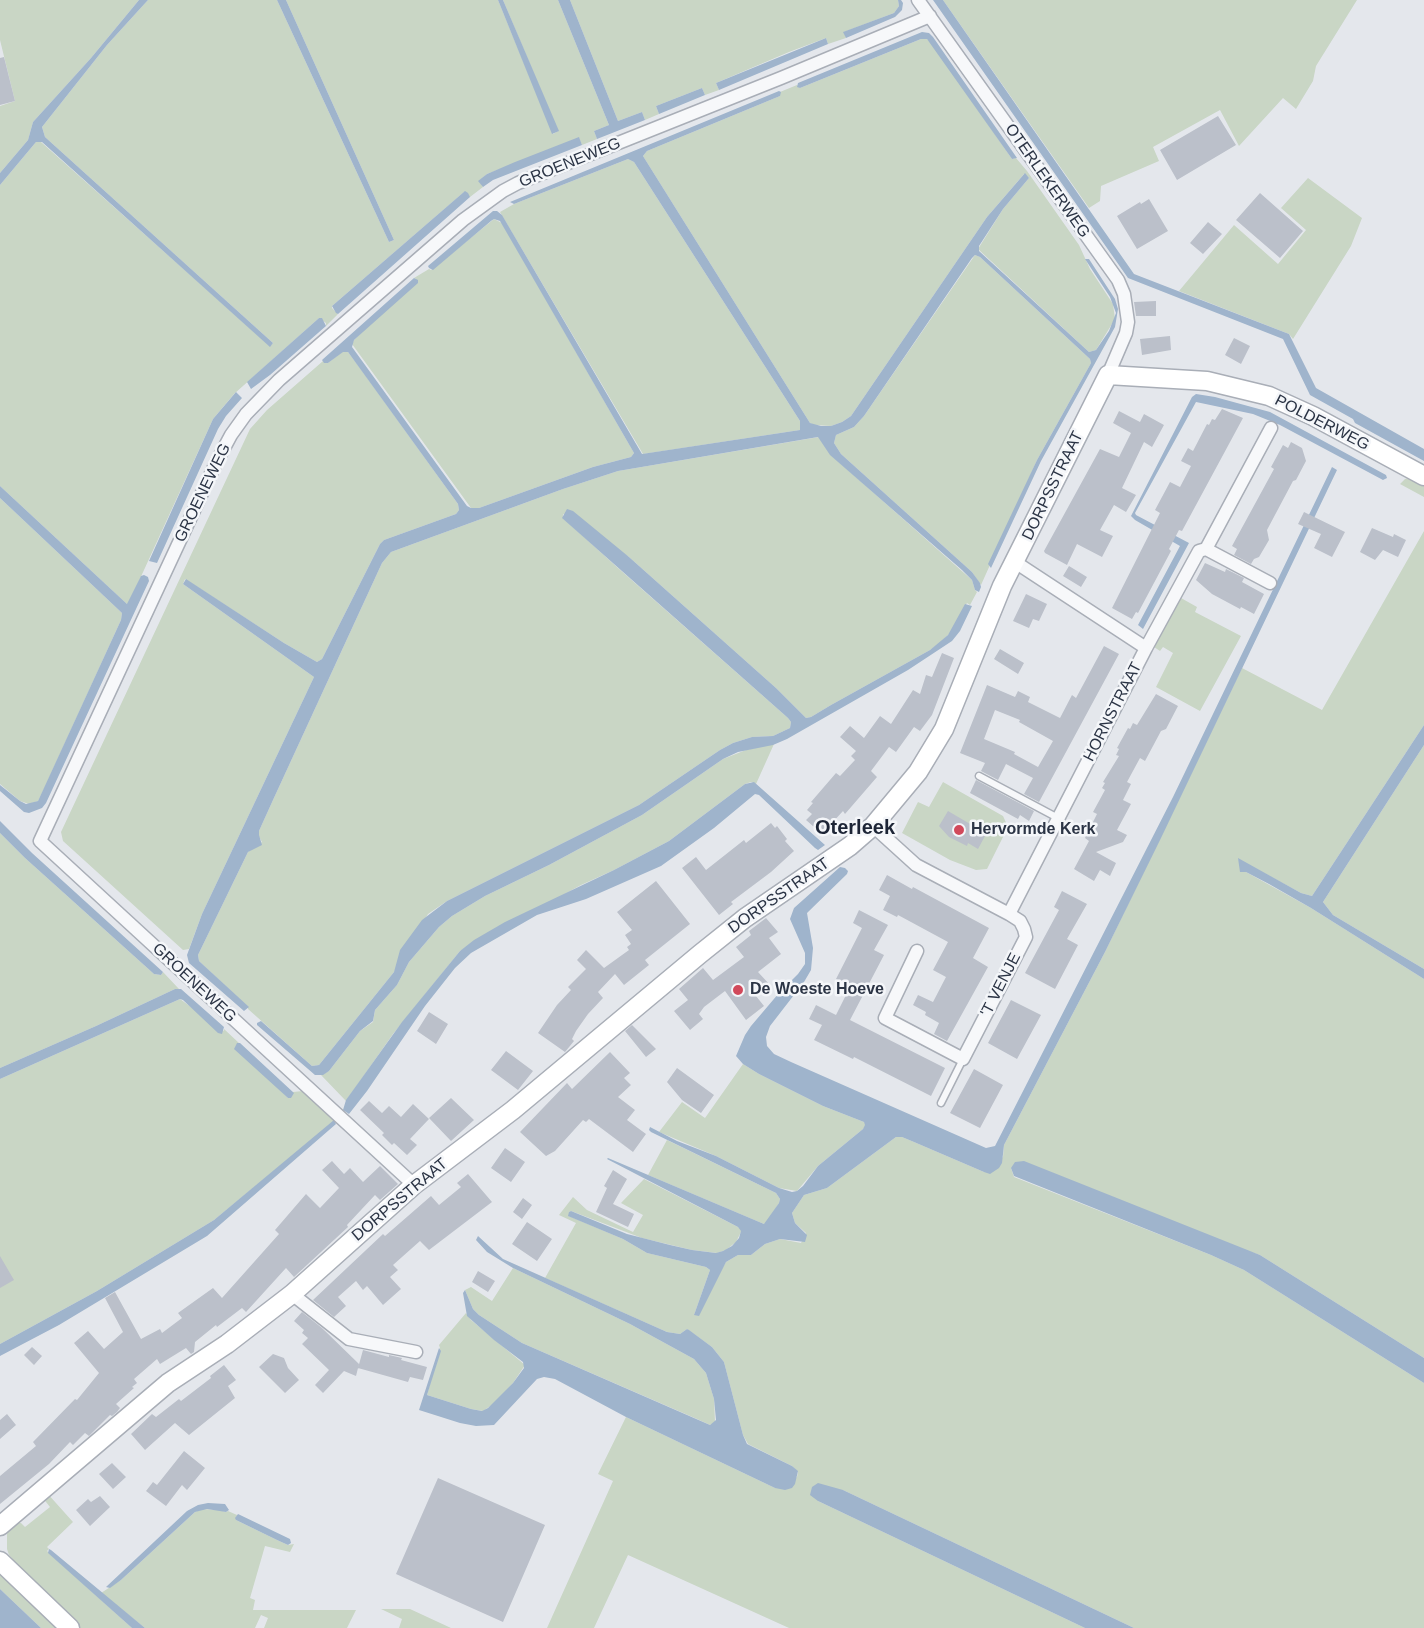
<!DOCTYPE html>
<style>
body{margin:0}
canvas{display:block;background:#e4e7ec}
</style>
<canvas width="1424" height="1628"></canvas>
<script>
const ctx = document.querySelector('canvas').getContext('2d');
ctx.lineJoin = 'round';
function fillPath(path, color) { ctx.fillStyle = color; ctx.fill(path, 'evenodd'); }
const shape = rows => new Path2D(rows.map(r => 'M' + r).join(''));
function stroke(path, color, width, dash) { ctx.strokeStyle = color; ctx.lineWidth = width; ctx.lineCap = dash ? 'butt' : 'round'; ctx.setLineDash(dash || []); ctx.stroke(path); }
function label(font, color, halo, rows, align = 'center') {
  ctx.font = font + ' Arial,sans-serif'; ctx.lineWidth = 5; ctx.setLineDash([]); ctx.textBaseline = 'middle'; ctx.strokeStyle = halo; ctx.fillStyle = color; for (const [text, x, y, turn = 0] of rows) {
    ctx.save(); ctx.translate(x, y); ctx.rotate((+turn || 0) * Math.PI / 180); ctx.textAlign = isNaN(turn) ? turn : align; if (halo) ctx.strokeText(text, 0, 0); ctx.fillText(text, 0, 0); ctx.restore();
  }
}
fillPath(shape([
 [0,0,139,0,91,58,33,122,28,140,0,173,0,106,15,101,0,40],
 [148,0,277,0,389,242,394,240,286,0,498,0,553,134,558,131,503,0,558,0,609,125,594,131,597,139,582,145,579,138,487,174,479,181,483,187,470,197,464,192,332,306,332,308,338,314,326,326,326,323,319,318,234,394,213,419,128,605,0,486,0,185,36,142,41,142,270,346,273,343,45,137,42,127,107,45],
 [570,0,898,0,899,6,894,13,844,32,846,38,828,44,826,38,789,52,716,83,719,90,705,95,702,88,656,106,659,114,645,120,642,112,618,121],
 [943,0,1357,0,1316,66,1313,81,1296,109,1283,98,1239,146,1220,110,1153,147,1159,161,1101,186,1100,201,1089,208],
 [921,39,927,39,934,46,1012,159,1016,158,1027,171,1079,245,1090,269,1113,304,1115,319,1096,350,1089,352,978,249,1003,209,1029,178,1024,174,987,217,851,416,842,422,831,426,814,425,810,423,643,156,647,151,780,96,780,92,797,85,800,88],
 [628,159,634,162,800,421,800,430,643,454,500,212,514,204],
 [1308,178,1362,218,1351,246,1293,339,1289,334,1179,291,1234,225,1278,264,1306,230,1281,208],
 [494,219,502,223,634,453,631,457,593,467,479,508,471,508,352,344,354,340,416,279,414,278,429,269,431,270],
 [975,255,980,257,1090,359,1091,363,1037,460,981,585,972,572,841,454,834,443,836,435,854,427,864,416],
 [343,351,348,352,360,368,458,504,459,510,456,514,384,540,380,544,322,659,317,662,284,643,185,579,183,584,314,677,202,914,189,949,183,950,63,841,61,832,250,429,267,410,323,361,328,363],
 [819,437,831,455,972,580,975,590,977,592,970,605,967,603,951,632,940,643,930,650,831,705,811,717,806,718,776,688,629,557,563,514,563,518,618,568,788,718,791,722,790,728,773,736,752,737,733,743,720,750,639,805,447,901,428,914,394,972,319,1065,312,1066,248,1009,248,1007,199,961,198,955,248,852,262,842,258,835,259,831,273,800,382,563,391,552,563,489,618,471],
 [1412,477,1424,483,1424,497,1400,484,1405,479],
 [0,498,122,613,121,620,43,791,38,801,29,804,20,801,0,784],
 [1424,531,1424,725,1312,896,1301,893,1238,859,1246,872,1311,908,1424,979,1424,1358,1260,1255,1011,1168,1014,1177,1211,1255,1244,1270,1424,1383,1424,1628,1134,1628,843,1490,818,1501,1085,1628,789,1628,628,1555,594,1628,547,1628,613,1481,598,1474,626,1417,775,1488,797,1477,798,1472,792,1466,748,1444,743,1435,724,1362,712,1347,687,1329,680,1334,667,1332,545,1278,576,1223,559,1215,573,1197,587,1210,633,1232,643,1215,621,1203,644,1179,738,1227,742,1230,736,1242,726,1250,717,1253,692,1250,642,1238,571,1211,569,1212,569,1216,623,1239,647,1253,706,1267,710,1270,694,1315,726,1262,738,1255,751,1255,765,1244,780,1239,801,1243,806,1233,795,1223,792,1213,804,1195,827,1188,896,1137,902,1137,914,1142,984,1172,1003,1157,1004,1145,1105,952,1242,668,1322,710],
 [1181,598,1197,607,1195,612,1241,636,1200,711,1156,687,1173,653,1163,647,1160,651,1154,647],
 [774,744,756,784,751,782,745,784,669,841,614,870,581,885,460,951,393,1034,346,1101,321,1075,329,1071,360,1031,373,1022,375,1010,397,985,409,962,439,927,452,916,485,896,549,865,642,815,723,759,746,750],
 [1424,745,1424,969,1333,915,1323,902],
 [943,782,1003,816,1008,827,987,869,976,870,950,860,902,833,918,802,929,807],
 [0,833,25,858,154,974,161,975,163,972,179,989,175,989,96,1026,0,1068],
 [180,999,224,1031,224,1029,239,1043,237,1043,288,1098,291,1097,293,1092,303,1091,315,1097,334,1117,335,1121,214,1220,97,1291,0,1344,0,1079],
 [743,1064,759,1074,823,1106,864,1122,866,1125,863,1129,818,1166,797,1191,779,1188,716,1156,659,1132,682,1102,705,1118],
 [667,1140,776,1193,780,1199,779,1203,767,1223,764,1224,752,1219,648,1175],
 [513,1268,630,1324,694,1359,706,1373,714,1399,715,1422,710,1425,697,1419,522,1343,479,1315,473,1309,465,1290,471,1287,492,1301],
 [466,1313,471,1320,525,1365,513,1383,496,1402,483,1411,471,1409,427,1395,440,1348,439,1345],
 [47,1493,73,1522,47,1547,49,1549,47,1551,132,1628,80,1628,48,1598,9,1555,7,1549,7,1534,13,1522,21,1523,25,1527,50,1507,42,1497],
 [202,1509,219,1510,226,1512,228,1511,237,1515,236,1520,277,1540,288,1545,294,1544,290,1552,265,1546,250,1598,255,1600,253,1610,356,1610,347,1628,264,1628,268,1618,261,1615,255,1628,145,1628,101,1593,121,1580,195,1512],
 [0,1569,60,1628,41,1628,0,1589],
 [381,1609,410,1609,451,1628,399,1628,402,1619]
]), '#c9d6c5');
fillPath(shape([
 [139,0,148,0,107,45,42,127,45,137,273,343,270,347,42,142,36,142,0,185,0,173,28,140,33,122,91,58],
 [277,0,286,0,394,240,389,242],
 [498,0,503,0,559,131,552,134],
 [558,0,570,0,618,121,642,112,645,120,597,139,594,131,609,125],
 [898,0,901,0,903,3,902,10,895,17,846,38,843,32,894,13,899,6],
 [933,0,943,0,1134,274,1289,334,1316,388,1424,449,1424,461,1355,423,1353,419,1310,395,1283,339,1128,278],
 [922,32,929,33,933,37,1017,158,1012,159,927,39,921,39,800,88,797,87,798,83],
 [826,38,828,44,719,90,716,83],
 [702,88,705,95,659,114,656,106],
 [779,91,781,92,780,96,647,151,643,156,810,423,821,426,831,426,842,422,851,416,987,217,1025,173,1029,178,1003,209,979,246,979,251,1089,352,1096,350,1109,331,1116,313,1110,297,1085,259,1089,259,1115,299,1118,309,1115,327,1041,461,991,568,988,564,1037,460,1091,363,1090,359,980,257,975,255,972,258,864,416,854,427,836,435,834,443,841,454,972,572,980,583,981,587,979,592,975,590,972,580,962,570,830,455,818,437,618,471,563,489,391,552,382,563,273,800,259,831,259,835,262,845,248,852,198,955,199,961,249,1007,244,1011,189,963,187,955,202,914,314,677,183,584,186,579,284,643,317,662,322,659,380,544,384,540,456,514,459,510,458,504,348,352,343,352,328,363,324,363,322,360,414,278,418,280,418,283,354,340,352,347,467,506,471,508,479,508,593,467,631,457,634,453,500,221,494,219,491,221,433,270,429,268,428,266,493,211,497,211,502,215,642,454,800,430,800,421,634,162,628,159,514,204,510,202],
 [579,137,582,145,493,180,483,187,478,181,487,174,515,162],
 [465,191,468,193,470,197,338,314,336,313,332,306],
 [319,318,322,318,326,326,270,375,251,389,247,382],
 [236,392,242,398,226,416,218,429,157,563,149,561,213,419],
 [1196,394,1215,397,1270,412,1386,475,1387,478,1383,480,1280,425,1253,414,1196,402,1135,513,1136,515,1189,543,1143,629,1138,625,1180,546,1135,520,1131,516,1192,397],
 [1332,467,1337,470,1161,838,1105,952,1004,1145,1002,1163,999,1168,990,1174,984,1172,914,1142,902,1137,896,1137,827,1188,804,1195,792,1213,795,1223,807,1235,805,1242,780,1239,765,1244,751,1255,738,1255,726,1262,699,1316,694,1315,710,1270,706,1267,647,1253,623,1239,568,1216,569,1212,571,1211,627,1234,670,1245,692,1250,716,1253,723,1251,732,1246,739,1238,741,1231,738,1227,607,1159,608,1158,764,1224,779,1203,780,1199,776,1193,651,1132,649,1130,650,1127,677,1141,716,1156,779,1188,792,1192,797,1191,803,1186,818,1166,863,1129,865,1125,864,1122,823,1106,759,1074,743,1064,736,1056,745,1035,751,1026,779,993,798,974,805,964,805,953,790,919,794,908,840,867,845,868,848,871,847,874,807,913,813,948,811,970,804,982,770,1026,766,1037,767,1046,774,1054,791,1062,986,1148,995,1146,1173,797],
 [0,486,127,604,141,576,144,575,148,577,149,581,46,803,42,808,29,813,24,812,0,791,0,785,20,801,26,804,38,801,121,620,122,613,0,498],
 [567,509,573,511,629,557,776,688,806,718,811,717,831,705,930,650,948,635,965,604,972,606,960,631,952,641,908,670,787,739,773,745,738,752,723,759,642,815,549,865,485,896,452,916,439,927,409,962,397,985,375,1010,373,1021,360,1031,329,1071,323,1075,315,1075,257,1025,257,1023,261,1021,312,1066,319,1065,394,972,400,950,422,920,447,901,639,805,720,750,733,743,752,737,773,736,790,728,791,722,788,718,562,518],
 [1424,725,1424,745,1323,902,1333,915,1424,969,1424,979,1311,908,1269,884,1246,872,1240,872,1238,858,1301,893,1312,896],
 [754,782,825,845,818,850,815,848,759,795,755,794,714,828,661,866,586,899,537,915,471,953,455,968,425,1006,367,1091,349,1114,343,1110,346,1100,402,1022,460,951,474,940,505,922,614,870,669,841,745,784],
 [0,821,32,853,163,972,161,975,154,974,25,858,0,833],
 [175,989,181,989,224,1027,222,1034,218,1033,183,1000,180,999,0,1079,0,1068,96,1026],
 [237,1043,240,1043,294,1093,291,1098,288,1098,234,1049],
 [334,1120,336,1124,207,1236,59,1325,0,1356,0,1344,97,1291,214,1220],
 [1024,1161,1260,1255,1424,1358,1424,1383,1244,1270,1211,1255,1014,1176,1011,1168,1015,1162],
 [478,1236,503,1259,667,1332,680,1334,687,1329,689,1330,712,1347,724,1362,743,1435,747,1444,792,1466,798,1471,795,1484,792,1488,785,1490,775,1488,626,1417,555,1379,544,1377,537,1379,494,1425,476,1426,460,1423,419,1410,439,1348,441,1351,427,1395,471,1409,482,1411,488,1408,513,1383,524,1368,523,1362,494,1340,467,1316,463,1293,465,1290,473,1309,479,1315,522,1343,710,1425,716,1420,714,1399,706,1373,694,1359,630,1324,513,1268,487,1252,476,1240],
 [818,1483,843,1490,1134,1628,1085,1628,818,1501,810,1495,812,1487],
 [208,1503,225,1504,229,1510,226,1512,207,1509,195,1512,121,1580,110,1588,106,1587,187,1511,198,1505],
 [238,1514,290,1539,291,1543,288,1545,277,1540,236,1520,235,1518],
 [49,1549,51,1550,145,1628,132,1628,48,1553],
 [0,1589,41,1628,0,1628]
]), '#9fb4cc');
fillPath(shape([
 [4,57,15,101,0,105,0,58],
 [1218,116,1236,145,1177,180,1160,150],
 [1260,193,1303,231,1280,258,1236,220],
 [1149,199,1168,231,1137,249,1117,216,1140,202,1141,204],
 [1208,222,1222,234,1203,254,1190,243],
 [1156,301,1156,316,1136,316,1134,302],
 [1170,336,1171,350,1142,355,1140,339],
 [1234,338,1250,346,1241,364,1225,355],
 [1222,409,1243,418,1182,531,1179,530,1169,549,1171,551,1138,613,1136,612,1132,619,1112,608,1160,513,1155,510,1170,482,1180,487,1191,466,1181,461,1188,448,1193,451,1207,424,1209,425,1212,419,1215,420],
 [1119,411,1140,422,1144,414,1164,425,1152,447,1144,442,1122,488,1136,495,1126,512,1114,505,1100,530,1113,536,1102,557,1077,544,1067,565,1045,553,1044,551,1100,449,1119,457,1131,433,1113,423],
 [1291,442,1302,448,1306,461,1296,480,1293,481,1267,530,1269,540,1259,557,1254,559,1251,564,1234,555,1237,549,1232,546,1274,469,1271,467,1283,445,1288,448],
 [1304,512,1345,532,1332,557,1314,548,1321,534,1298,524],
 [1372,528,1393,537,1394,534,1406,540,1398,557,1383,550,1375,560,1360,552],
 [1205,563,1225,572,1226,569,1244,578,1242,582,1264,594,1254,614,1241,607,1240,609,1212,594,1196,580],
 [1069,566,1087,577,1081,587,1063,576],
 [1026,594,1047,604,1039,621,1033,619,1029,628,1013,621],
 [1104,646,1119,654,1039,802,1024,794,1033,778,1006,764,998,780,981,771,985,763,960,753,987,685,1015,697,1018,691,1030,697,1028,702,1060,718,1072,695,1076,698],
 [995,710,1020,720,1019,722,1053,741,1038,767,1014,754,1015,752,984,739],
 [1000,649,1024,663,1018,674,994,659],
 [942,653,954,658,932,715,920,731,914,727,896,752,889,747,871,771,877,777,845,814,843,811,822,834,806,820,812,814,807,810,813,803,811,802,836,773,840,776,855,760,851,756,856,751,840,737,850,726,864,738,880,716,891,724,913,690,920,694,926,675,932,677],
 [1156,694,1178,706,1166,729,1161,731,1145,761,1140,758,1127,782,1131,784,1123,800,1131,804,1117,830,1127,835,1123,842,1096,852,1116,863,1110,876,1100,870,1094,881,1074,869,1089,841,1085,838,1097,814,1093,812,1105,790,1102,788,1105,783,1103,782,1119,756,1116,755,1119,749,1117,748,1128,728,1130,729,1133,723,1137,725],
 [976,780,1034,811,1029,821,1020,815,1018,819,970,793],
 [948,811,977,828,976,830,985,836,978,849,968,843,967,846,949,837,939,826],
 [771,823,775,828,777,826,787,839,785,841,794,851,771,872,731,902,733,904,719,915,682,868,696,857,706,870,744,840,746,843],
 [887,875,912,889,913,887,989,928,973,958,988,967,947,1041,934,1034,939,1023,925,1015,926,1012,913,1005,918,995,933,1002,946,977,933,970,948,942,898,915,897,917,883,910,890,896,879,890],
 [656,881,690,924,645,960,649,965,624,985,615,974,598,992,603,998,588,1014,576,1031,572,1039,574,1041,565,1052,538,1033,557,1005,571,990,568,987,586,969,577,960,586,950,604,968,629,950,627,947,631,944,625,935,632,930,617,912],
 [1062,891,1087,904,1067,939,1078,945,1055,989,1025,973,1059,910,1054,907],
 [859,910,888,925,874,950,884,955,850,1020,945,1068,931,1096,854,1057,853,1059,814,1040,822,1025,809,1019,816,1005,836,1015,850,987,836,979,862,928,853,923],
 [766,918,778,932,769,938,781,954,758,972,770,985,756,996,764,1006,746,1020,725,991,704,1007,699,1014,703,1019,690,1030,674,1011,688,1000,679,989,703,968,713,980,744,957,736,947,751,935,749,931],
 [1011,1000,1041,1015,1017,1059,988,1043],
 [429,1012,448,1024,436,1044,417,1031],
 [632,1025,656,1049,646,1057,625,1031],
 [506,1051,533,1071,518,1090,491,1070],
 [610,1052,630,1073,624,1078,631,1085,618,1097,635,1110,627,1120,646,1134,633,1152,589,1119,586,1122,583,1120,555,1151,546,1156,520,1132,567,1083,572,1089],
 [677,1068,714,1095,701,1113,682,1100,667,1082],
 [974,1069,1003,1085,980,1128,950,1113],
 [451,1098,474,1120,451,1141,429,1118],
 [369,1101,382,1113,389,1106,401,1117,413,1104,429,1119,410,1139,417,1145,407,1155,394,1143,392,1145,382,1135,384,1133,360,1110],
 [505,1148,525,1162,511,1182,491,1168],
 [332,1161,344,1174,350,1168,363,1182,380,1166,398,1184,380,1200,375,1195,347,1225,348,1227,294,1277,286,1268,246,1312,242,1308,217,1327,216,1325,195,1342,194,1352,191,1354,186,1348,160,1364,157,1359,134,1379,137,1383,132,1387,134,1388,116,1404,120,1408,117,1412,112,1416,110,1415,89,1436,85,1433,73,1445,70,1442,49,1464,0,1504,0,1476,36,1446,33,1442,75,1399,77,1400,99,1373,74,1343,88,1331,104,1349,123,1332,105,1298,115,1292,141,1339,160,1329,162,1333,182,1318,178,1313,213,1288,222,1298,279,1234,275,1230,306,1194,320,1208,339,1188,322,1170],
 [613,1170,627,1179,613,1204,634,1214,628,1227,596,1212,607,1188,604,1186],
 [468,1174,492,1202,429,1250,420,1241,393,1265,398,1270,390,1277,401,1289,383,1305,367,1286,363,1290,356,1281,338,1297,346,1306,334,1317,313,1300,383,1234,385,1236,431,1196,439,1205,461,1187,457,1183],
 [523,1198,532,1205,522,1219,513,1212],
 [527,1222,552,1239,537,1261,512,1244],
 [0,1256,14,1280,0,1288],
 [478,1271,495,1281,488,1292,472,1282],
 [302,1312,322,1328,359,1364,356,1376,344,1371,323,1393,315,1385,329,1370,302,1344,308,1338,302,1333,304,1330,294,1321],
 [32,1347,42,1356,34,1365,24,1355],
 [363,1350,389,1357,389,1355,402,1358,401,1360,427,1367,423,1380,410,1377,408,1382,358,1368],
 [273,1354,284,1358,288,1368,299,1380,285,1393,259,1367],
 [224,1365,236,1380,228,1386,235,1398,189,1435,175,1423,145,1450,131,1434,152,1414,156,1417,179,1399,181,1401,211,1378,210,1376],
 [7,1414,16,1425,0,1439,0,1420],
 [184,1451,205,1468,187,1490,182,1485,166,1506,146,1491,153,1482,157,1485],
 [112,1463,126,1477,113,1489,99,1474],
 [438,1478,545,1525,503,1622,396,1574],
 [100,1496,110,1507,90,1526,76,1510,88,1499,91,1502]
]), '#bbc0ca');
const lane = shape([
 [979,776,1058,818],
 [941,1103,963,1059]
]);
const street = shape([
 [918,0,1118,280,1124,294,1128,322,1126,333,1108,375],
 [1206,549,1270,583],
 [1146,648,1199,551,1206,549,1271,428],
 [873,826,916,865,1009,914,1020,921,1024,929,1026,937,963,1059,885,1018,917,951],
 [1009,914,1146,648,1015,562],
 [414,1185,40,841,216,463,231,435,246,414,279,380,463,220,503,191,518,183,781,78,930,16],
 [292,1294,349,1339,416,1352]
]);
const secondary = shape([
 [0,1526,168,1383,227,1344,292,1294,414,1185,513,1110,700,954,745,918,850,846,873,826,918,772,944,729,1002,586,1108,375,1207,381,1269,396,1313,416,1424,476],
 [0,1561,70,1628]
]);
stroke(lane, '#a9aeb7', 9);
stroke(street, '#a9aeb7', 15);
stroke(secondary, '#a9aeb7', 21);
stroke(lane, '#f7f8fa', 6);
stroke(street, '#f7f8fa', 12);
stroke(secondary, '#fff', 18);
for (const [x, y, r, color] of [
 [959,830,6,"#d1495b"],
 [738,990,6,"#d1495b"]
]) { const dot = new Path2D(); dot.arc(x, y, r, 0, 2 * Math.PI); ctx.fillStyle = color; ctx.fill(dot); stroke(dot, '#f4f6f9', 2); }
label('16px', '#2b3445', '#f4f6f9', [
 ["GROENEWEG",570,163,-22],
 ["OTERLEKERWEG",1047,181,55],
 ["POLDERWEG",1322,423,27],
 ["DORPSSTRAAT",1053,486,-64],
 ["GROENEWEG",203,493,-64],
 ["HORNSTRAAT",1113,712,-63],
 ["DORPSSTRAAT",779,896,-35],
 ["GROENEWEG",194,983,43],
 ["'T VENJE",1001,985,-63],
 ["DORPSSTRAAT",400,1200,-40]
]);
label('bold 16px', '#2b3445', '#f4f6f9', [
 ["Hervormde Kerk",971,830],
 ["De Woeste Hoeve",750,990]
], 'left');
label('bold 20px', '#1d2536', '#f4f6f9', [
 ["Oterleek",855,828]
]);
</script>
